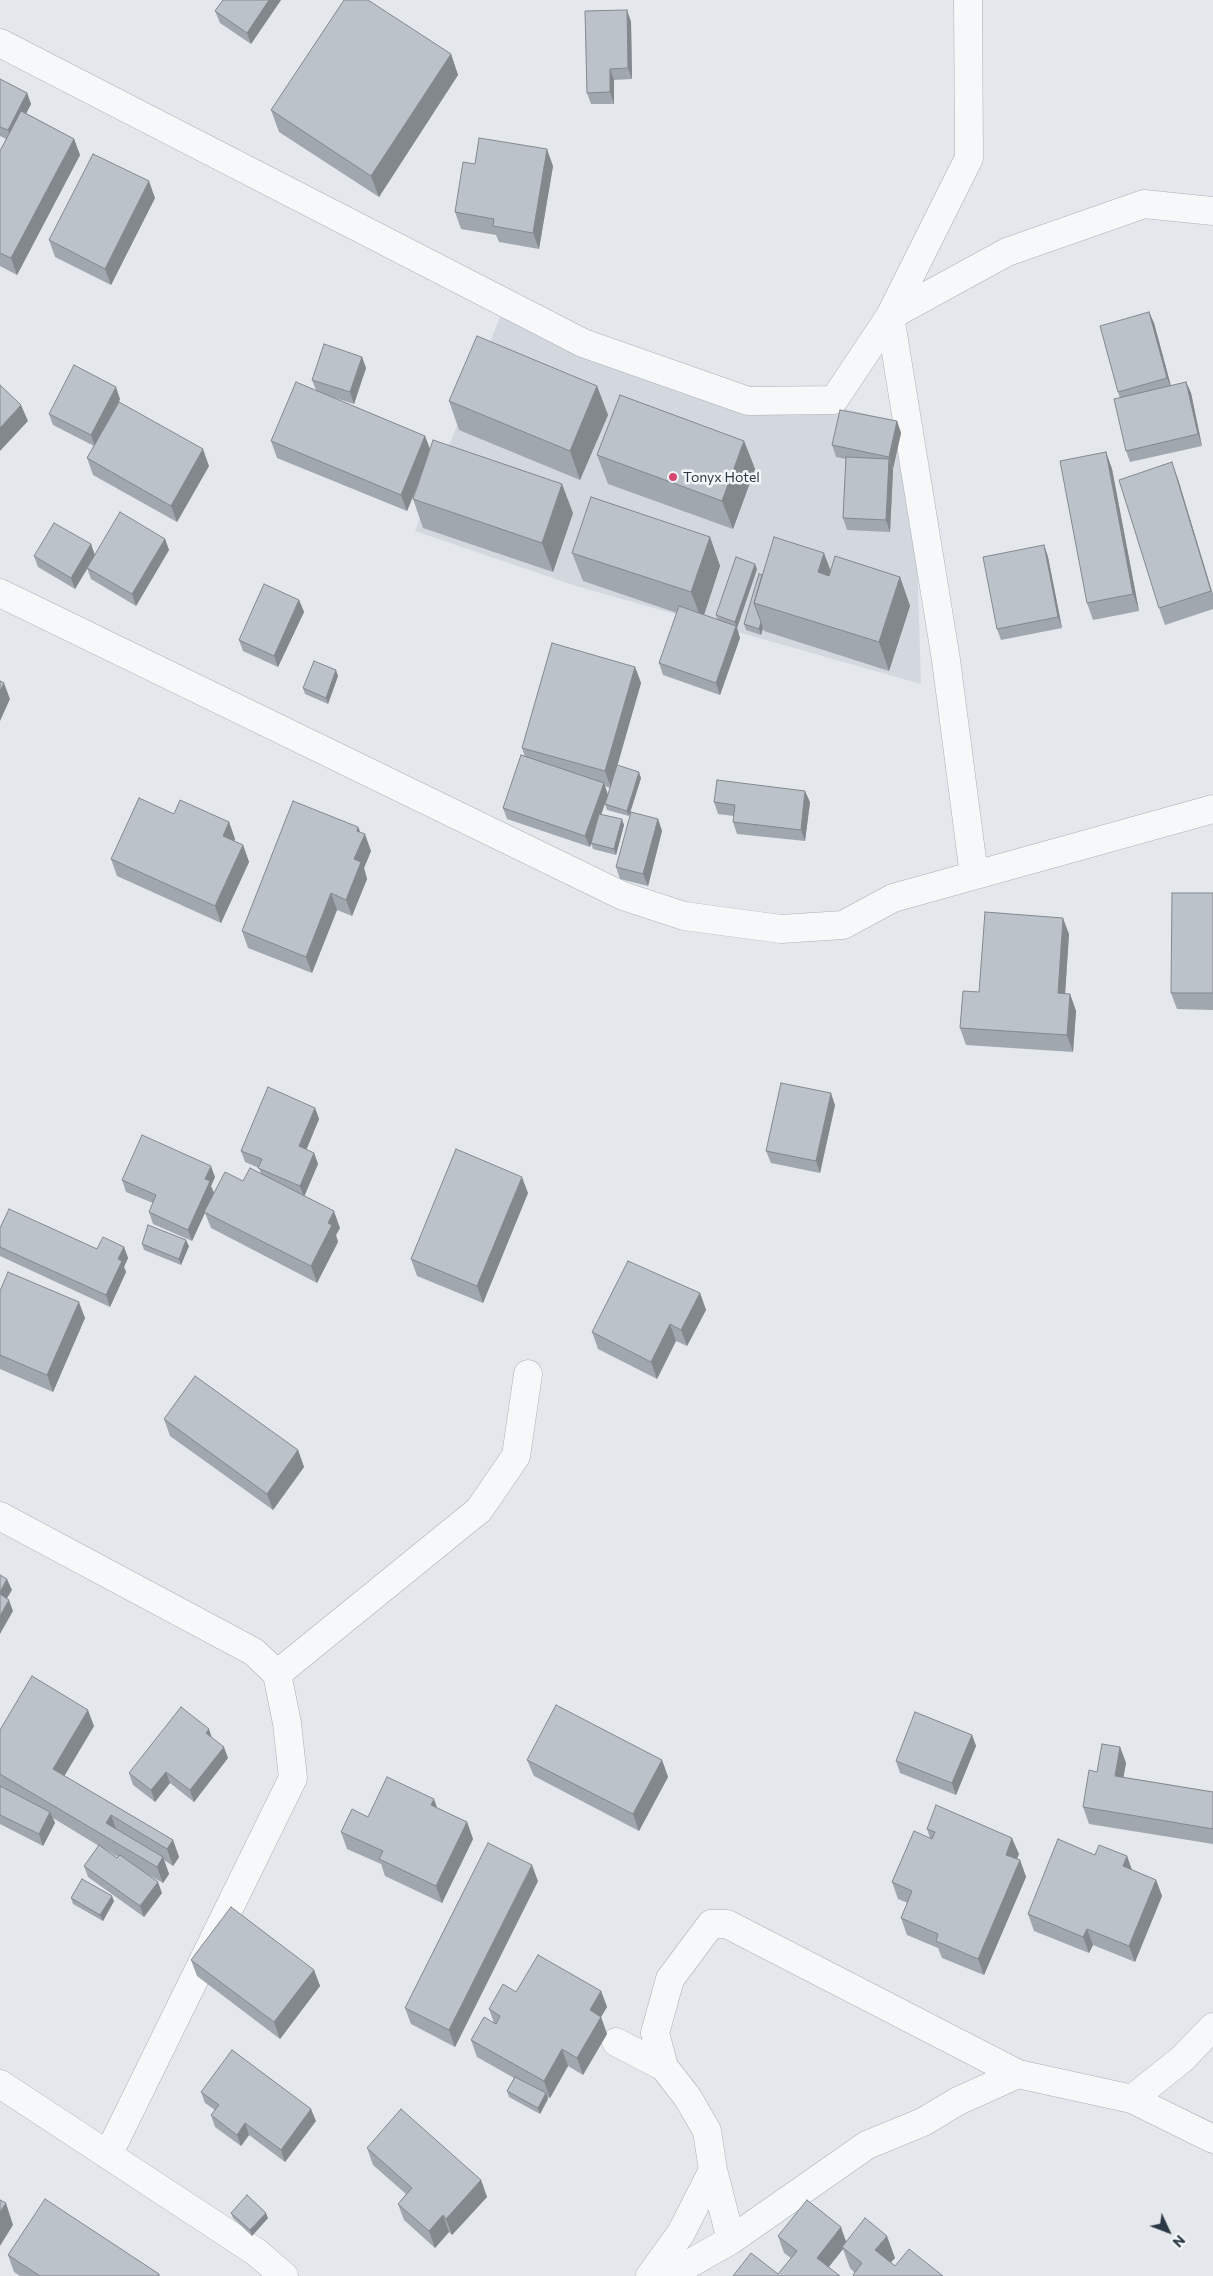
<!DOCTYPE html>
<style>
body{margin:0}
#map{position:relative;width:1213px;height:2276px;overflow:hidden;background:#e4e8ec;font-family:Commissioner,sans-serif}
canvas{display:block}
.north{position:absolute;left:1143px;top:2206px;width:50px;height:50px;-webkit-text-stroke:4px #f4f7f9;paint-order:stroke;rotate:133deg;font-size:14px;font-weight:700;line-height:20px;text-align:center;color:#2b3845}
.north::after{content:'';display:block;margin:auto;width:18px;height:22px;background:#2b3845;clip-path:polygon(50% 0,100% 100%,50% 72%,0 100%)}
</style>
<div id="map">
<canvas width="1213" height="2276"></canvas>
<div class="north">N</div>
</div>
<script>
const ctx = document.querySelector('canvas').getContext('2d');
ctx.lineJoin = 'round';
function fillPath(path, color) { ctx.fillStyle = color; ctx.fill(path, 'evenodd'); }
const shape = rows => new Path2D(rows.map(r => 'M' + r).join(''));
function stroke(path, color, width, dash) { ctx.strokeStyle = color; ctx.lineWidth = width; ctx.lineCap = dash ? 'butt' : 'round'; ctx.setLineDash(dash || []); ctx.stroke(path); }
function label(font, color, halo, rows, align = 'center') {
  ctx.font = font + ' Commissioner,sans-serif'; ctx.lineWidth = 5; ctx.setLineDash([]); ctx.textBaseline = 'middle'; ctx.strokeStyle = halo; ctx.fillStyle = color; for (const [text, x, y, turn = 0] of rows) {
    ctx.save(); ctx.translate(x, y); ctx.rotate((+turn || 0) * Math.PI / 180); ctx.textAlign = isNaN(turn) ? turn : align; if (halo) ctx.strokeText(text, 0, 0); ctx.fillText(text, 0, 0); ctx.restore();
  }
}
fillPath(shape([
 [504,307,649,362,905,423,917,556,921,684,576,586,415,531]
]), '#d2d8de');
const street = shape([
 [0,43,583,343,748,401,834,400,890,316,969,158,968,0],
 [890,316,946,660,974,875],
 [890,316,1007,252,1144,204,1213,211],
 [0,593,623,896,684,916,781,929,843,925,893,898,1213,809],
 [0,1516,254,1652,277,1674,287,1723,293,1778,108,2155],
 [277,1674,479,1510,516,1456,528,1374],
 [616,2042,664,2067,688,2098,707,2131,713,2170,681,2233,650,2276],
 [664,2067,655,2033,670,1979,711,1924,727,1924,1018,2074],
 [0,2084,256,2252,284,2276],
 [1132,2099,1213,2139],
 [713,2170,731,2240],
 [668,2276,731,2240,867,2145,923,2122,958,2101,1018,2074,1132,2099,1182,2059,1213,2027]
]);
stroke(street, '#a9b0b7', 29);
stroke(street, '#f7f8fa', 28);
fillPath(shape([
 [281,0,251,44,220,23,215,11],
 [627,10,631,22,632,79,614,80,614,104,591,104,587,93],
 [451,54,458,75,379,197,279,132,271,110],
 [0,79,27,93,31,104,26,113,74,139,80,155,17,275,0,266,0,151,6,139,0,136],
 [475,164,553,166,539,249,499,242,496,235,461,229,455,212],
 [155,198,111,285,55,257,49,240],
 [1149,312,1154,323,1171,386,1186,382,1191,393,1202,446,1130,462,1126,451,1120,398,1118,392],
 [362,357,366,368,354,404,329,396,425,436,430,449,573,513,553,572,423,528,413,499,418,485,407,511,277,458,271,441,316,390,312,380],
 [597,386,608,415,580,480,459,430,449,401],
 [120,399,119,402,209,466,177,522,93,475,87,458,94,446,53,425,49,414],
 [897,421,901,433,893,469,893,470,890,532,847,530,843,518,846,459,836,457,832,445],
 [744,441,755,469,733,529,608,484,597,455],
 [1106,452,1112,469,1139,611,1093,620,1087,603],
 [1178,479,1213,594,1213,609,1165,625,1159,608],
 [710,537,720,566,704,615,717,619,716,615,757,569,737,628,740,638,720,695,663,675,659,663,677,613,583,581,572,553],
 [165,539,169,550,136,606,91,579,87,568,75,589,38,567,34,556,91,544,95,555],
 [1044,545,1048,557,1062,628,1001,640,997,629],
 [830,570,900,577,910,606,889,671,764,631,763,628,761,635,746,630,744,624,762,575],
 [299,600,304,612,278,667,243,651,239,640],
 [635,667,641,683,617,765,641,778,629,816,607,810,605,804,610,788,605,786,608,795,601,814,624,825,616,855,593,849,591,843,590,847,507,819,503,808,525,757,522,748],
 [338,676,328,704,305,694,303,688],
 [714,802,810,802,805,841,737,834,733,822,734,816,718,814],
 [174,814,229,822,235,839,234,841,243,845,249,862,221,923,117,876,111,859],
 [658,819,662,831,648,886,620,879,616,867],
 [358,827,360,832,371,851,364,868,367,879,352,916,337,910,312,973,248,948,242,931],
 [1213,893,1213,1010,1177,1009,1171,993],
 [1069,934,1065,994,1070,994,1076,1011,1073,1052,966,1045,960,1028],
 [835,1105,820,1173,771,1163,766,1151],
 [315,1108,319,1119,306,1150,314,1153,318,1164,304,1196,340,1228,336,1235,338,1242,317,1283,211,1228,205,1213,192,1241,153,1224,149,1212,153,1203,126,1192,122,1180,215,1177,211,1186,214,1193,261,1174,259,1168,245,1162,241,1151],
 [528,1193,483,1303,417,1276,411,1259],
 [0,1228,97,1249,124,1247,128,1258,124,1267,126,1272,110,1307,0,1256],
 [142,1244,189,1246,181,1265,144,1250],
 [0,1291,85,1318,53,1392,0,1369],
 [700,1293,706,1310,687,1346,676,1341,657,1379,598,1349,592,1332],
 [164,1419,298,1450,304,1467,273,1510,170,1436],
 [94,1726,64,1776,173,1840,179,1857,173,1866,164,1860,169,1874,163,1883,143,1872,162,1893,144,1917,88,1877,84,1866,99,1846,53,1818,55,1823,43,1846,0,1824,0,1730],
 [103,1848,118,1857,117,1858],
 [972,1735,976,1746,956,1795,900,1773,896,1761],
 [212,1738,228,1758,194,1802,170,1783,155,1802,133,1785,129,1773],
 [1120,1747,1126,1763,1123,1777,1213,1792,1213,1844,1089,1824,1083,1807,1097,1772],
 [527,1760,662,1760,668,1777,639,1831,534,1776],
 [437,1808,467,1822,473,1839,442,1903,385,1876,381,1864,347,1849,341,1832,368,1817],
 [927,1829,1019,1854,1017,1859,1020,1860,1026,1877,984,1975,942,1958,938,1948,907,1935,901,1918,908,1903,898,1899,892,1882,930,1838],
 [1095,1855,1127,1856,1132,1870,1156,1880,1162,1896,1135,1962,1093,1945,1089,1953,1034,1931,1028,1914],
 [538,1881,455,2047,411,2024,405,2008],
 [71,1898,114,1901,103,1921,73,1904],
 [191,1960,314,1970,320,1986,280,2039,197,1976],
 [601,1991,607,2007,601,2017,607,2034,583,2075,568,2066,550,2098,547,2097,548,2099,540,2114,509,2097,507,2091,514,2078,477,2057,471,2040,494,2023,489,2009,516,1992],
 [201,2092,316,2121,285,2162,249,2135,241,2146,215,2127,211,2115,215,2110,205,2103],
 [367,2148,481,2180,487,2197,452,2235,449,2232,435,2248,404,2220,398,2204,406,2194,373,2165],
 [231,2213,268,2218,252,2236,233,2218],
 [778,2236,846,2241,895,2258,891,2262,895,2266,943,2276,855,2273,850,2268,843,2249,829,2267,778,2274,791,2258,784,2253],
 [8,2255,159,2274,160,2276,20,2276,14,2272]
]), '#a1a7ae');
fillPath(shape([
 [269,0,281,0,251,44,247,33],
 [627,10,631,22,632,79,628,68],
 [451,54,458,75,379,197,371,176],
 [610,69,614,80,614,104,610,92],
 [27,93,31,104,12,142,8,130],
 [74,139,80,155,17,275,11,258],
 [547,149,553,166,539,249,533,233],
 [149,181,155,198,111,285,105,269],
 [1149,312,1154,323,1172,390,1167,378],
 [362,357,366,368,354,404,350,392],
 [1186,382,1191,393,1202,446,1198,434],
 [597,386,608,415,580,480,570,451],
 [116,387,120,399,95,446,91,435],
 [21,405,28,421,0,451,0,428],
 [897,421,901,433,893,469,889,457],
 [425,436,431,452,407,511,401,495],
 [744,441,755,469,733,529,722,501],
 [203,449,209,466,177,522,171,506],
 [1106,452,1112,469,1139,611,1133,594],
 [889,459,893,470,890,532,886,520],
 [1172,462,1178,479,1213,596,1211,591],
 [562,484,573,513,553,572,542,543],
 [710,537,720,566,702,621,691,592],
 [165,539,169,550,136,606,132,594],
 [91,544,95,556,75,589,71,578],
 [1044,545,1048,557,1062,628,1058,617],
 [824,553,835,582,818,572],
 [755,564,757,569,737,628,740,638,720,695,716,683,736,626,735,622],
 [900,577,910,606,889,671,879,642],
 [299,600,304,612,278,667,274,656],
 [761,622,763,628,761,635,759,629],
 [635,667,641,683,611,788,605,771],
 [336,670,338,676,328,704,326,698],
 [4,683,10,699,0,721,0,691],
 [639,772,641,778,629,816,627,811],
 [604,783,608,795,590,847,585,836],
 [805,791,810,802,805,841,801,830],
 [622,819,624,825,616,855,614,849],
 [658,819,662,831,648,886,643,874],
 [229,822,235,839,229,853,223,836],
 [358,827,363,839,365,834,371,851,364,868,367,879,352,916,346,900,354,859,357,831],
 [243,845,249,862,221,923,215,906],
 [331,893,337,910,312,973,306,957],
 [1063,918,1069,934,1064,1010,1058,993],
 [1070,994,1076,1011,1073,1052,1067,1035],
 [831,1093,835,1105,820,1173,816,1161],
 [315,1108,319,1119,303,1158,299,1146],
 [314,1153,318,1164,304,1197,300,1186],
 [211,1166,215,1177,211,1186,214,1193,192,1241,188,1230,205,1179],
 [522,1177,528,1193,483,1303,477,1286],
 [334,1211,340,1228,336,1235,338,1242,317,1283,311,1266,328,1223],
 [186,1240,189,1246,181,1265,179,1259],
 [124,1247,128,1258,124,1267,126,1272,110,1307,106,1295,118,1259],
 [700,1293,706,1310,687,1346,681,1330],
 [79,1302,85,1318,53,1392,47,1375],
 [670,1324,676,1341,657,1379,651,1362],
 [298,1450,304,1467,273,1510,267,1494],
 [7,1579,12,1590,3,1605,0,1596,0,1592],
 [9,1600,13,1611,0,1634,0,1616],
 [88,1710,94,1726,59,1785,53,1769],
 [209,1729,213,1741,206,1733],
 [972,1735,976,1746,956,1795,952,1783],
 [224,1747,228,1758,194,1802,190,1790],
 [1120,1747,1126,1763,1121,1792,1115,1776],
 [662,1760,668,1777,639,1831,633,1814],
 [166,1772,170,1783,155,1802,151,1790],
 [434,1799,440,1816,431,1805],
 [50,1812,55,1823,43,1846,39,1834],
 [111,1815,117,1832,106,1823],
 [467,1822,473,1839,442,1903,436,1886],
 [1012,1838,1019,1854,1012,1871,1006,1855],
 [173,1840,179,1857,173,1866,167,1849],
 [1127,1856,1133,1873,1123,1866],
 [163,1857,169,1874,163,1883,157,1867],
 [1020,1860,1026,1877,984,1975,978,1959],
 [532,1865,538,1881,455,2047,449,2030],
 [1156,1880,1162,1896,1135,1962,1129,1946],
 [158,1882,162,1893,144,1917,140,1906],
 [112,1896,114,1901,103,1921,100,1915],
 [1087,1929,1093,1945,1089,1953,1083,1937],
 [314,1970,320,1986,280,2039,274,2022],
 [601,1991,607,2007,601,2017,607,2034,583,2075,577,2058,590,2010],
 [562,2049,568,2066,550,2098,544,2081],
 [546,2093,548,2099,540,2114,538,2108],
 [311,2109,316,2121,285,2162,281,2150],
 [245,2123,249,2135,241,2146,237,2135],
 [481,2180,487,2197,452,2235,446,2219],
 [6,2203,13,2225,0,2246,0,2212],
 [266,2213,268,2218,252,2236,250,2230],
 [443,2215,449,2232,435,2248,429,2231],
 [841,2227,847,2244,842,2247,843,2249,823,2274,817,2258],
 [887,2236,895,2258,883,2271,875,2250]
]), '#83888d');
const building = shape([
 [223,0,269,0,247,33,215,11,223,0],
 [344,0,368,0,451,54,371,176,271,110,344,0],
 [627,10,628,68,610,69,610,92,587,93,585,11,627,10],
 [0,79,27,93,8,130,0,127,0,79],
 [21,111,74,139,11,258,0,253,0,151,21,111],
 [479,138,547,149,533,233,493,226,494,219,455,212,463,162,475,164,479,138],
 [93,154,149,181,105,269,49,240,93,154],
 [1149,312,1167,378,1118,392,1100,326,1149,312],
 [477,336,597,386,570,451,449,401,477,336],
 [324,344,362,357,350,392,312,380,324,344],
 [74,365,116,387,91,435,49,414,74,365],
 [296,382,425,436,401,495,271,441,296,382],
 [1186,382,1198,434,1126,451,1114,399,1186,382],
 [0,385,21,405,0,428,0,385],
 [620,395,744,441,722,501,597,455,620,395],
 [119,402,203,449,171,506,87,458,119,402],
 [840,410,897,421,889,457,832,445,840,410],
 [433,440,562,484,542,543,413,499,433,440],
 [1106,452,1133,594,1087,603,1060,461,1106,452],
 [846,457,889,459,886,520,843,518,846,457],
 [1172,462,1211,591,1159,608,1119,480,1172,462],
 [591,497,710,537,691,592,572,553,591,497],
 [120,512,165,539,132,594,87,568,120,512],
 [54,523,91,544,71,578,34,556,54,523],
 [774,537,824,553,818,572,829,576,835,556,900,577,879,642,754,603,774,537],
 [1044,545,1058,617,997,629,983,557,1044,545],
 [736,557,755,564,735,622,716,615,736,557],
 [759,574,762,575,754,603,761,622,759,629,744,624,759,574],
 [264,584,299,600,274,656,239,640,264,584],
 [679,606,736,626,716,683,659,663,679,606],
 [552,643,635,667,605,771,522,748,552,643],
 [314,661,336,670,326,698,303,688,314,661],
 [0,681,4,683,0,691,0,681],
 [521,755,604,783,585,836,503,808,521,755],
 [617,765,639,772,627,811,605,804,617,765],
 [717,780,805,791,801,830,733,822,735,805,714,802,717,780],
 [139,798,174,814,180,800,229,822,223,836,243,845,215,906,111,859,139,798],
 [293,801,358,827,357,831,365,834,354,859,361,862,346,900,331,893,306,957,242,931,293,801],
 [631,812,658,819,643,874,616,867,631,812],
 [599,814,622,819,614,849,591,843,599,814],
 [1172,893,1213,893,1213,993,1171,993,1172,893],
 [985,912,1063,918,1058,993,1070,994,1067,1035,960,1028,963,991,979,992,985,912],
 [781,1083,831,1093,816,1161,766,1151,781,1083],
 [268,1087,315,1108,299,1146,314,1153,300,1186,258,1168,262,1159,241,1151,268,1087],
 [142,1135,211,1166,205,1179,210,1181,188,1230,149,1212,156,1195,122,1180,142,1135],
 [456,1149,522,1177,477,1286,411,1259,456,1149],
 [250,1168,334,1211,328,1223,332,1225,311,1266,204,1212,225,1172,243,1181,250,1168],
 [9,1209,97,1249,103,1237,124,1247,118,1259,122,1261,106,1295,0,1247,0,1228,9,1209],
 [148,1225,186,1240,179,1259,142,1244,148,1225],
 [628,1261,700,1293,681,1330,670,1324,651,1362,592,1332,628,1261],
 [8,1272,79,1302,47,1375,0,1355,0,1291,8,1272],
 [195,1376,298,1450,267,1494,164,1419,195,1376],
 [0,1575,7,1579,0,1592,0,1575],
 [0,1594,9,1600,0,1616,0,1594],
 [32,1676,88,1710,53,1769,173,1840,167,1849,111,1815,106,1823,163,1857,157,1867,0,1774,0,1730,32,1676],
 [556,1705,662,1760,633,1814,527,1760,556,1705],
 [181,1707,209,1729,206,1733,224,1747,190,1790,166,1772,151,1790,129,1773,181,1707],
 [915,1712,972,1735,952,1783,896,1761,915,1712],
 [1102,1744,1120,1747,1115,1776,1213,1792,1213,1829,1083,1807,1089,1770,1097,1772,1102,1744],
 [387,1777,434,1799,431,1805,467,1822,436,1886,379,1859,383,1851,341,1832,352,1809,368,1817,387,1777],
 [0,1786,50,1812,39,1834,0,1815,0,1786],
 [936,1805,1012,1838,1006,1855,1020,1860,978,1959,936,1941,938,1934,901,1918,912,1891,892,1882,914,1831,932,1839,935,1832,927,1829,936,1805],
 [1058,1839,1095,1855,1099,1845,1127,1856,1123,1866,1156,1880,1129,1946,1087,1929,1083,1937,1028,1914,1058,1839],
 [488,1843,532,1865,449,2030,405,2008,488,1843],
 [99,1845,117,1858,120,1855,158,1882,140,1906,84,1866,99,1845],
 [82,1879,112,1896,100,1915,71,1898,82,1879],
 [231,1907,314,1970,274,2022,191,1960,231,1907],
 [538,1955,601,1991,590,2010,601,2017,577,2058,562,2049,544,2081,471,2040,484,2017,496,2024,500,2016,489,2009,503,1984,516,1992,538,1955],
 [232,2050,311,2109,281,2150,245,2123,237,2135,211,2115,219,2105,201,2092,232,2050],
 [515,2077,546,2093,538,2108,507,2091,515,2077],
 [401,2109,481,2180,446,2219,443,2215,429,2231,398,2204,412,2188,367,2148,401,2109],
 [247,2195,266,2213,250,2230,231,2213,247,2195],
 [45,2199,159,2274,158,2276,40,2276,8,2255,45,2199],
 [0,2200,6,2203,0,2212,0,2200],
 [807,2200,841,2227,817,2258,840,2276,733,2276,751,2253,778,2274,797,2251,778,2236,807,2200],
 [865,2218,887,2236,875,2250,895,2266,909,2249,943,2276,854,2276,853,2275,862,2263,842,2247,865,2218]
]);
fillPath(building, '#bbc2ca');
stroke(building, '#83888d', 1);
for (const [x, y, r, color] of [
 [673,477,5,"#d34770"]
]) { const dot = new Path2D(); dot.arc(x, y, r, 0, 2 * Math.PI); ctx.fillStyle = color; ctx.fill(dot); stroke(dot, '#f4f7f9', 2); }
label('14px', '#2b3845', '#f4f7f9', [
 ["Tonyx Hotel",683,477]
], 'left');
</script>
